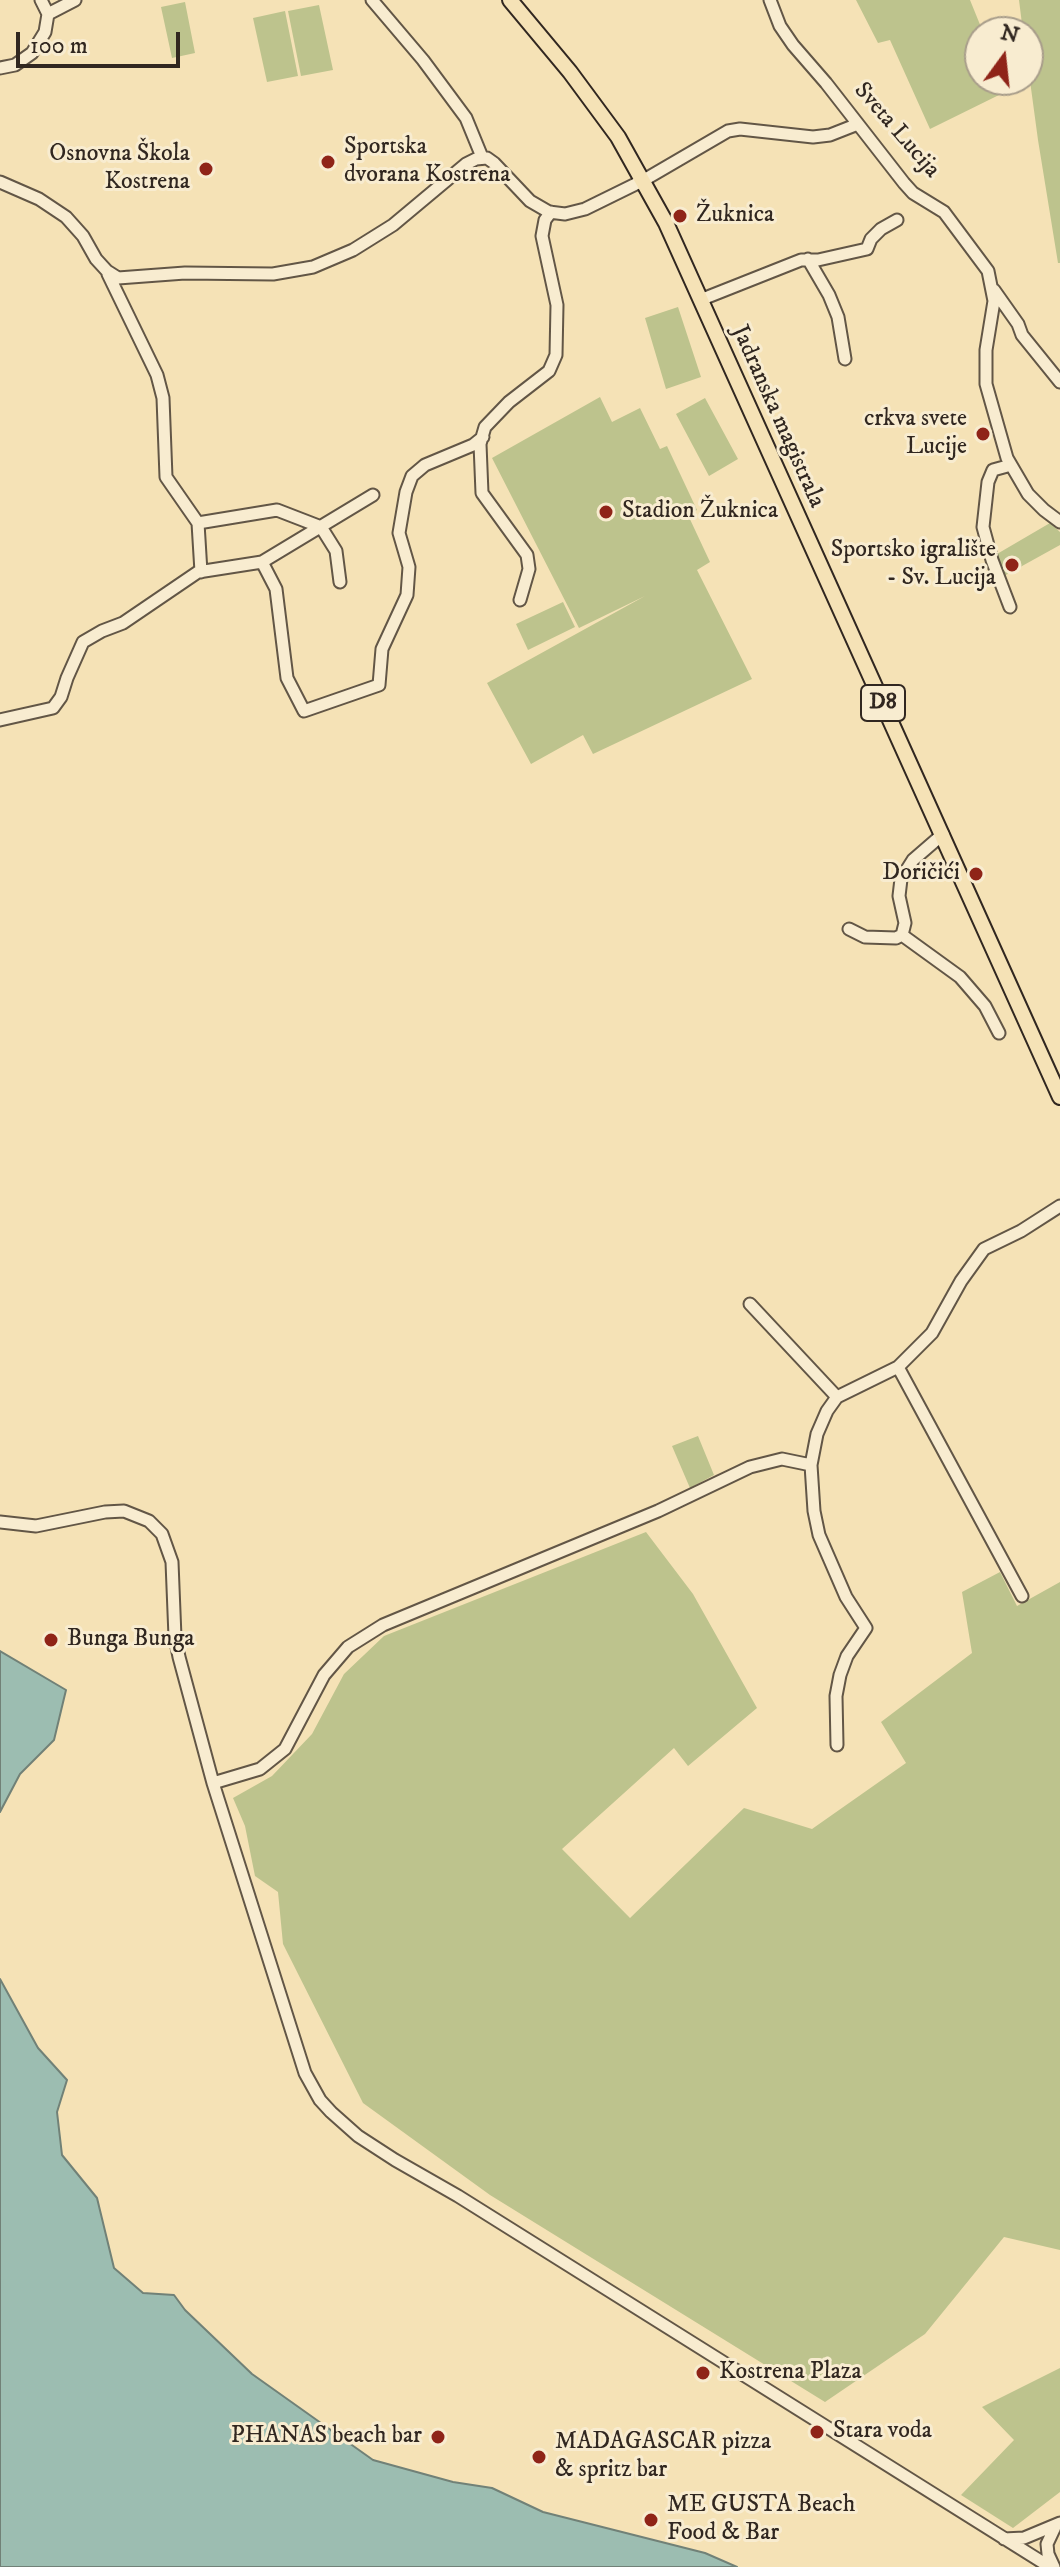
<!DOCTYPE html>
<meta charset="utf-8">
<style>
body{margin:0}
#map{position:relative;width:1060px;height:2567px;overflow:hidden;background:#f5e2b6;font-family:"IM FELL DW Pica",serif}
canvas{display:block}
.north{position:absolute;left:964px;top:16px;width:80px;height:80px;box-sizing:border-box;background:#f8ecd0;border:2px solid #a89d8a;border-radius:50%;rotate:15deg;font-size:22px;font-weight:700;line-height:32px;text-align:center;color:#312720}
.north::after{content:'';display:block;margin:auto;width:28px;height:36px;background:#8f2418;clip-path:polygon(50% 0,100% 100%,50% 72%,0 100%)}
.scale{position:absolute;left:16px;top:32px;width:164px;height:36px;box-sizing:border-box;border:4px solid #312720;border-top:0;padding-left:10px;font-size:24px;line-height:28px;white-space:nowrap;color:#312720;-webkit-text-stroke:6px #f8ecd0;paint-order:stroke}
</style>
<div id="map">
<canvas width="1060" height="2567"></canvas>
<div class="north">N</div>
<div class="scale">100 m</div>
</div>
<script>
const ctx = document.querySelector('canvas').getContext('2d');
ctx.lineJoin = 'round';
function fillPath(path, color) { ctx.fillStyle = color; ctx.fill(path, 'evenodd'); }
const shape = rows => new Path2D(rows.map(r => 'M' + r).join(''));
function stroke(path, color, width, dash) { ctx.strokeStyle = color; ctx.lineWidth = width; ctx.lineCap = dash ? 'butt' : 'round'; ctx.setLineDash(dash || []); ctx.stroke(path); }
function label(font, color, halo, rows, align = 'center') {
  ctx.font = font + ' "IM FELL DW Pica",serif'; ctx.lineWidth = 6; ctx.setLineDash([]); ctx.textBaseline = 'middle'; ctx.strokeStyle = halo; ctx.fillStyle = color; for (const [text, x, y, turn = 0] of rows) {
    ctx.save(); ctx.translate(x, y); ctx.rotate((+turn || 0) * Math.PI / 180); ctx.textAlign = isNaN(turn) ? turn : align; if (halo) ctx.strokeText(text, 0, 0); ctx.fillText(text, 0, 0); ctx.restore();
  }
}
fillPath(shape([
 [856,0,970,0,983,32,980,32,980,80,995,80,1001,94,930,129,890,40,878,43],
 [1019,0,1060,0,1060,263,1058,263,1038,140,1028,66,1028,32,1023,32],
 [185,2,195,53,172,58,161,7],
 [319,5,333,70,301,76,288,11],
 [285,11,298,76,267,82,253,18],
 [678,307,701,377,666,389,645,318],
 [600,397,612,422,640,408,660,449,667,446,697,510,688,515,710,562,697,570,752,679,593,754,583,735,531,764,487,683,645,596,579,628,492,458],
 [705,398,738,459,709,476,676,414],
 [1050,523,1060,532,1060,545,1004,576,997,554],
 [563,602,575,627,528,650,516,624],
 [698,1436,714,1475,690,1488,672,1446],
 [646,1532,693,1594,757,1708,688,1766,674,1748,562,1849,630,1918,744,1808,812,1829,906,1763,881,1722,972,1653,962,1592,1000,1572,1017,1606,1060,1582,1060,2250,1004,2237,925,2334,825,2402,490,2195,363,2103,283,1944,278,1892,255,1876,245,1826,233,1798,272,1776,312,1734,344,1674,384,1636],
 [1060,2368,1060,2492,1013,2528,961,2495,1014,2440,982,2407]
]), '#bdc38d');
const water = shape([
 [0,1651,66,1690,54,1740,20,1774,0,1812,0,1651],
 [0,1979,38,2048,67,2080,57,2112,62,2155,97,2198,114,2268,143,2293,174,2295,185,2310,252,2374,373,2460,453,2482,492,2488,543,2512,705,2553,737,2567,0,2567,0,1979]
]);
fillPath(water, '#9cbdb1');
stroke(water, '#718177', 2);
const minor = shape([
 [372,0,423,60,466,118,482,157],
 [770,0,780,26,793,45,826,83,904,183,913,193,944,212,988,271,994,301,986,350,986,384,1007,458,1028,494,1044,510,1060,522],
 [48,14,75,0],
 [0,68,15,65,32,53,45,32,48,14,41,0],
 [0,182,39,199,66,217,83,236,96,259,107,271,118,278,185,273,273,274,313,267,353,250,393,225,466,164,476,159,487,158,494,163,530,201,549,212,565,214,585,209,644,180,728,131,740,129,813,137,830,135,858,124],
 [808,259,829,295,838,317,845,359],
 [108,274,157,375,163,398,166,477,198,523,201,572],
 [994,290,1018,324,1022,335,1060,382],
 [700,300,801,260,818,260,867,249,871,239,881,229,897,220],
 [198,523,277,510,321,527,336,551,340,582],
 [262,562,373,495],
 [520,600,529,569,527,555,482,493,480,444,485,427,509,402,549,371,556,355,557,305,542,236,545,220,551,212],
 [1010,607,992,560,983,527,988,482,993,470,1011,465],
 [0,720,53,708,61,697,67,678,83,642,102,631,123,623,198,572,262,562,276,589,287,678,304,711,379,685,382,649,407,595,409,567,399,533,406,492,412,476,425,465,473,445,483,437],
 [849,929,865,937,896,938,902,935,905,923,899,896,901,879,913,860,943,834],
 [902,935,960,977,985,1006,999,1033],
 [750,1304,837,1397],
 [898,1367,1022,1596],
 [0,1522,36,1526,105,1512,124,1511,149,1521,162,1534,172,1562,175,1637,179,1657,213,1783,305,2073,320,2100,331,2112,358,2136,395,2160,458,2196,1050,2567],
 [837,1745,836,1696,840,1675,847,1656,866,1628,846,1597,819,1535,814,1511,811,1465,817,1434,827,1411,837,1397,898,1367,932,1333,961,1281,984,1249,1021,1231,1060,1206],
 [213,1783,260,1769,285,1749,324,1675,348,1647,383,1625,658,1511,750,1467,782,1459,811,1465],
 [1004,2539,1024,2538,1060,2523],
 [1054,2567,1048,2554,1047,2544,1055,2527]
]);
const major = shape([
 [510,0,570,72,618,137,666,223,1060,1097]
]);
stroke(minor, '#625646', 15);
stroke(major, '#312720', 18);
stroke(minor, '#f8ecd0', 11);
stroke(major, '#f5e2b6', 14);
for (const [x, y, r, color] of [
 [328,162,8,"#8f2418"],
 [206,169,8,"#8f2418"],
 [680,216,8,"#8f2418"],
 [983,434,8,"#8f2418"],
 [606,512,8,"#8f2418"],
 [1012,565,8,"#8f2418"],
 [976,874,8,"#8f2418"],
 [51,1640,8,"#8f2418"],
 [703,2373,8,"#8f2418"],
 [817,2432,8,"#8f2418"],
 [438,2437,8,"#8f2418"],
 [539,2457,8,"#8f2418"],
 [651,2520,8,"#8f2418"]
]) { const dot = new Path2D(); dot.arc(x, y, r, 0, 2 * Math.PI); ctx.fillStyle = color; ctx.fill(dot); stroke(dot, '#f8ecd0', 3); }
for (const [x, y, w] of [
 [883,703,44]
]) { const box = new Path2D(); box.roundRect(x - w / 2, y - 18, w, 36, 6); ctx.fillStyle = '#f8ecd0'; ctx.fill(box); stroke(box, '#312720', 2); }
label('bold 22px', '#312720', null, [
 ["D8",883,703]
]);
label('24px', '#312720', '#f8ecd0', [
 ["Sveta Lucija",896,131,49],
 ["Jadranska magistrala",777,417,66]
]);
label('24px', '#312720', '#f8ecd0', [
 ["Sportska",344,148],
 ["dvorana Kostrena",344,176],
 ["Osnovna Škola",190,155,"right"],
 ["Kostrena",190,183,"right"],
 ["Žuknica",696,216],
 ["crkva svete",967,420,"right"],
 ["Lucije",967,448,"right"],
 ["Stadion Žuknica",622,512],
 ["Sportsko igralište",996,551,"right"],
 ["- Sv. Lucija",996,579,"right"],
 ["Doričići",960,874,"right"],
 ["Bunga Bunga",67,1640],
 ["Kostrena Plaza",719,2373],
 ["Stara voda",833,2432],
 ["PHANAS beach bar",422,2437,"right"],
 ["MADAGASCAR pizza",555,2443],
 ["& spritz bar",555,2471],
 ["ME GUSTA Beach",667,2506],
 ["Food & Bar",667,2534]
], 'left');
</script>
